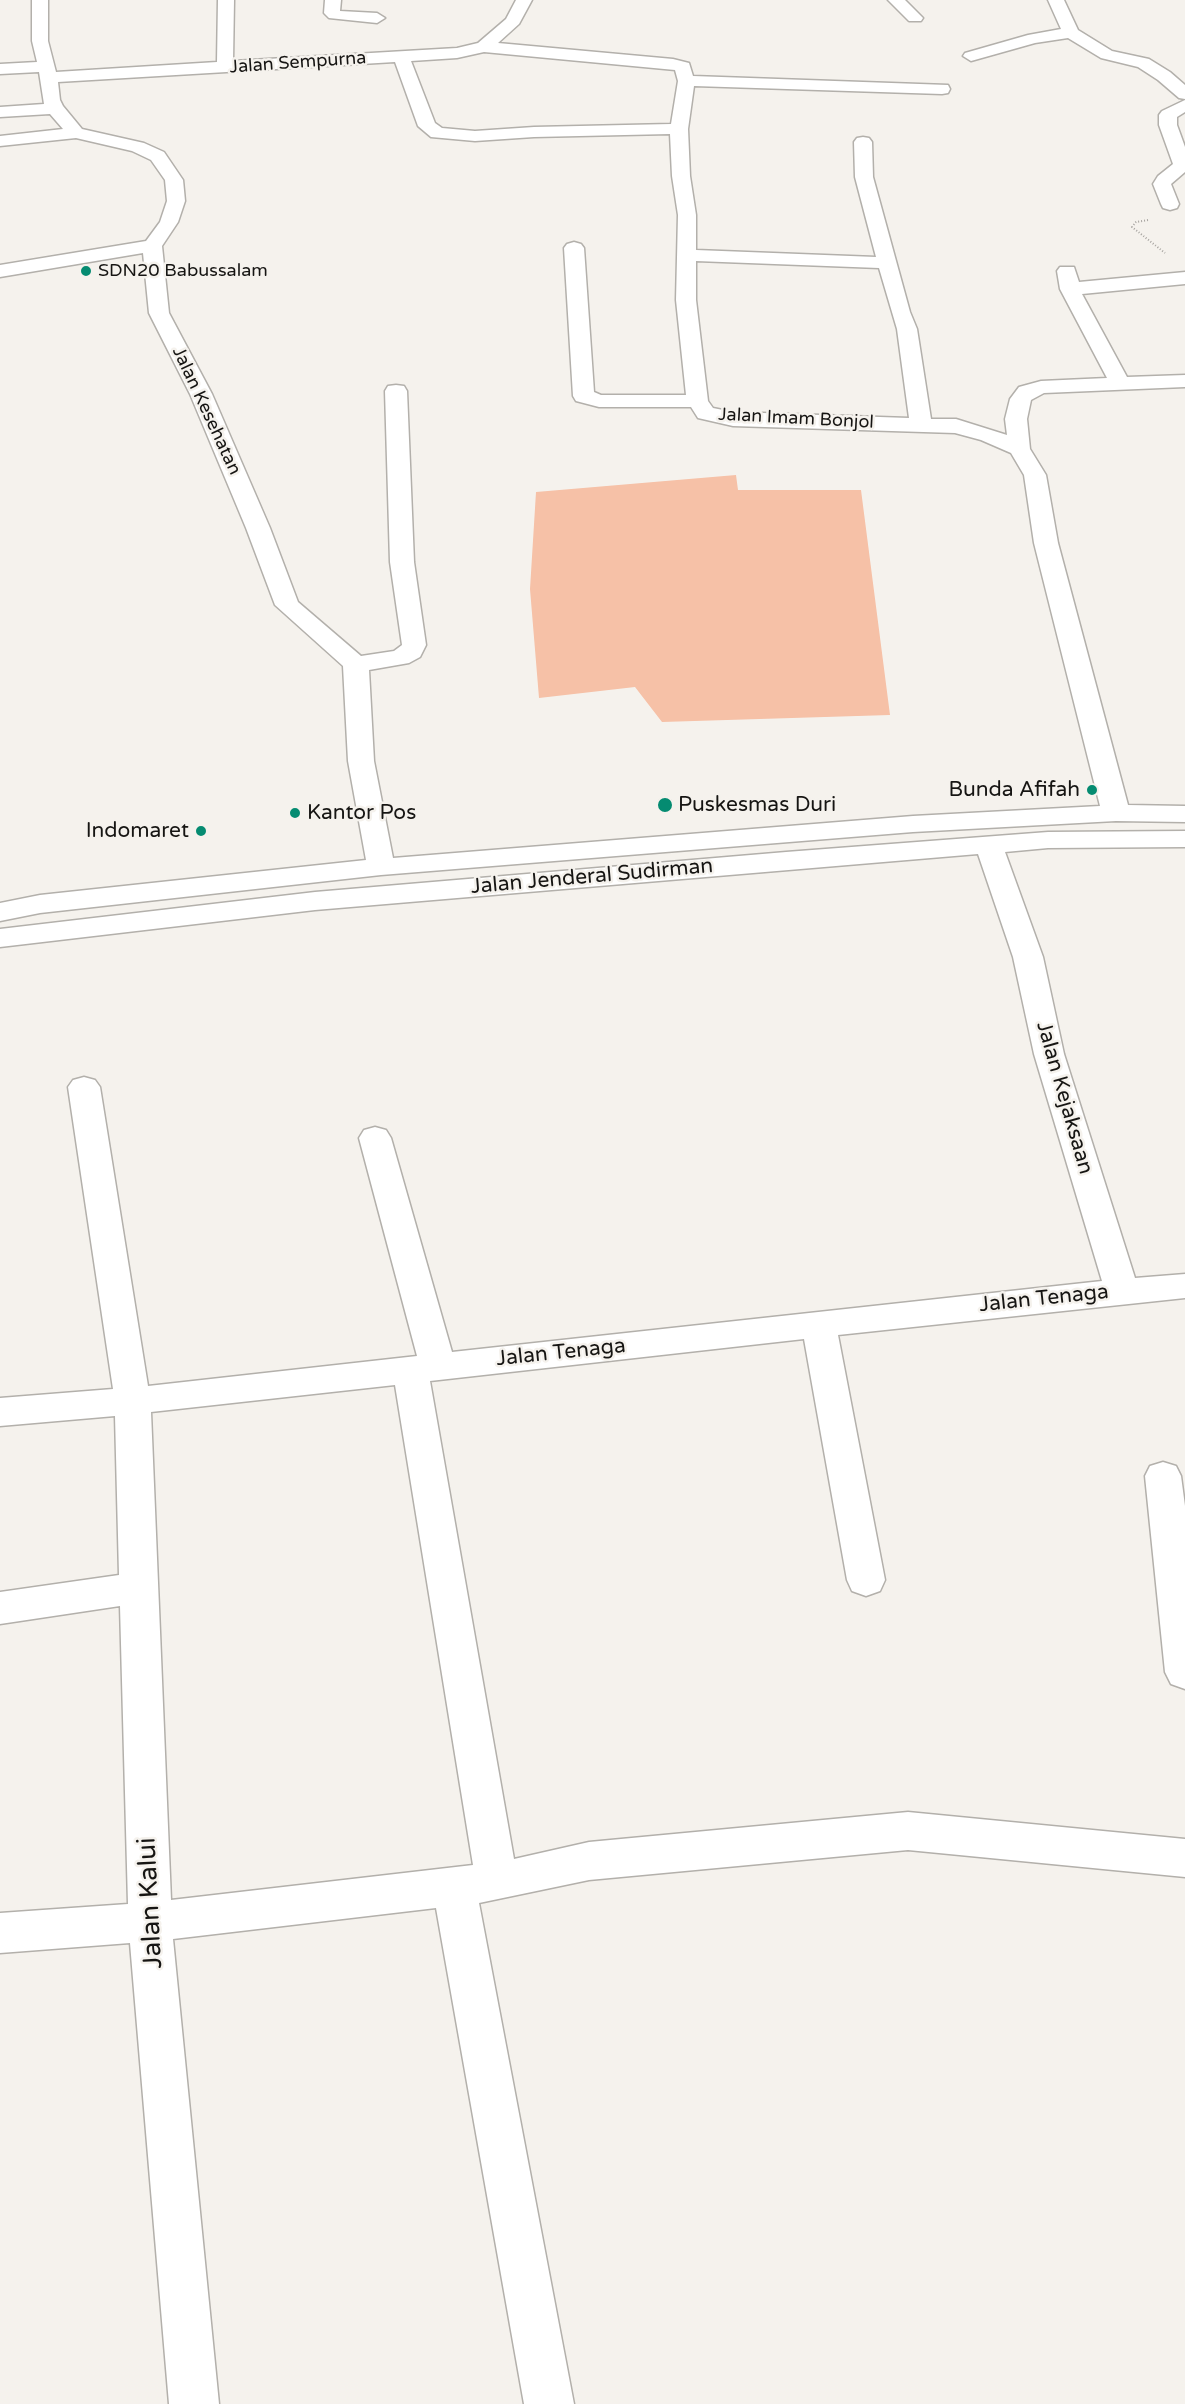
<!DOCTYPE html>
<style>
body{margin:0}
canvas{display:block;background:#f5f2ed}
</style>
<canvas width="1185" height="2404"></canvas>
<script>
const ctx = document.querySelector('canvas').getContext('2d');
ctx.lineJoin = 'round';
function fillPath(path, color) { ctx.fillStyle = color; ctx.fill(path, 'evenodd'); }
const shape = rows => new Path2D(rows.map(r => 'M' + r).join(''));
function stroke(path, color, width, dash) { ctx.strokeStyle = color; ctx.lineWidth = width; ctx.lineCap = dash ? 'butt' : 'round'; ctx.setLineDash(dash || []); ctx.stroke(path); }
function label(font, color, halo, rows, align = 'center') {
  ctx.font = font + ' "Varela Round",sans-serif'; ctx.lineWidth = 5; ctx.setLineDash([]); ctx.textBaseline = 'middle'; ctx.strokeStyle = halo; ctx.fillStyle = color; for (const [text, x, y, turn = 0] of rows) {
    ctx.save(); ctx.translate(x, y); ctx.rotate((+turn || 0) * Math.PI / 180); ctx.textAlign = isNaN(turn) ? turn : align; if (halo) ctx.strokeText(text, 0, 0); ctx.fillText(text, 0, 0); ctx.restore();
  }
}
fillPath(shape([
 [736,475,738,490,861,490,890,715,662,722,635,687,539,698,530,589,536,492]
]), '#f6c1a7');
const minor = shape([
 [32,0,48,0,48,41,56,72,217,62,218,0,234,0,233,61,457,48,478,43,506,19,516,0,532,0,519,24,498,43,673,59,689,63,693,76,948,85,950,89,948,93,942,94,694,86,688,129,690,176,696,215,696,250,876,257,855,177,854,142,857,138,863,137,869,138,872,142,873,177,910,312,917,329,931,419,956,419,1007,435,1005,419,1010,399,1019,387,1041,381,1107,378,1060,289,1057,271,1060,267,1074,267,1079,282,1185,272,1185,284,1082,294,1127,377,1185,375,1185,387,1044,393,1031,400,1027,419,1030,449,1046,475,1058,543,1128,805,1185,806,1185,822,1116,821,913,832,381,875,40,913,0,921,0,903,40,895,366,860,348,761,343,666,275,605,246,528,190,394,149,313,143,253,0,277,0,265,146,241,160,222,167,201,165,180,151,160,132,151,76,138,0,146,0,136,63,129,50,114,0,117,0,107,44,104,39,72,0,74,0,64,37,62,32,41,32,0],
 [484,52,675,70,678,81,671,124,534,127,475,131,442,128,435,123,411,61,457,58,484,52],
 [395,62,418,126,431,137,475,141,534,137,670,134,672,176,678,215,676,300,686,395,601,395,594,392,584,248,581,244,574,242,567,244,564,248,573,396,576,401,599,407,691,407,698,418,733,426,955,433,981,440,1011,453,1024,475,1034,543,1100,806,913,816,393,858,374,761,369,670,409,663,420,657,426,645,414,562,407,391,404,386,396,385,388,386,385,391,390,562,402,645,394,651,361,656,298,602,270,528,212,394,169,313,162,246,178,222,185,201,183,180,164,152,144,143,82,129,63,106,60,100,58,82,395,62],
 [696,261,879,268,897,329,909,418,733,412,713,408,708,401,696,300,696,261],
 [325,0,341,0,340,11,377,13,385,18,377,23,329,18,324,13,325,0],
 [888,0,905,0,923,18,921,21,909,21,888,0],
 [1048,0,1064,0,1078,30,1112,51,1149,59,1170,72,1185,85,1185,99,1179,98,1158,80,1138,67,1101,58,1068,38,1035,43,971,61,963,56,965,53,1028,35,1061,29,1048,0],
 [1185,100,1185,112,1177,117,1177,125,1185,147,1185,172,1171,184,1179,204,1177,208,1170,210,1163,208,1161,204,1153,184,1158,176,1173,164,1159,125,1159,115,1162,111,1185,100],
 [1185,831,1185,847,1048,848,1005,852,1043,957,1064,1054,1135,1278,1185,1274,1185,1298,838,1335,885,1580,880,1591,866,1596,852,1591,847,1580,804,1339,430,1381,514,1859,589,1842,908,1812,1185,1839,1185,1877,908,1850,589,1880,479,1903,574,2404,524,2404,436,1908,173,1939,219,2404,169,2404,130,1943,0,1953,0,1913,128,1904,120,1606,0,1624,0,1592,119,1575,115,1416,0,1426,0,1398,113,1389,68,1087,73,1080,84,1077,95,1080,100,1087,148,1386,417,1356,359,1138,364,1130,375,1127,386,1130,391,1138,452,1352,1102,1281,1034,1054,1013,957,978,854,315,910,0,947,0,929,315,892,786,852,1048,832,1185,831],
 [395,1385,473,1865,171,1900,151,1412,395,1385],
 [1163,1462,1176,1466,1181,1476,1185,1506,1185,1689,1171,1684,1165,1672,1145,1476,1150,1466,1163,1462]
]);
stroke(minor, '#b3b0ab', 3);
stroke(shape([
 [1148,220,1136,222,1132,227,1165,253]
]), '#a7a4a0', 2, [1, 2]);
fillPath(minor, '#fff');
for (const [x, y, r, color] of [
 [86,271,6,"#058b71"],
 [1092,790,6,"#058b71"],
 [665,805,8,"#058b71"],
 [295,813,6,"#058b71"],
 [201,831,6,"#058b71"]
]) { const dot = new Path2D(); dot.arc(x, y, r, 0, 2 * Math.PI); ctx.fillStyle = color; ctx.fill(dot); stroke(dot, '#f5f2ed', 2); }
label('18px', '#161513', '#f5f2ed', [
 ["Jalan Sempurna",298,63,-4],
 ["Jalan Kesehatan",206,411,65],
 ["Jalan Imam Bonjol",796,419,3]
]);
label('18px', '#161513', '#f5f2ed', [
 ["SDN20 Babussalam",98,271]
], 'left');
label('21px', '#161513', '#f5f2ed', [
 ["Bunda Afifah",1080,790],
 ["Puskesmas Duri",678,805,"left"],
 ["Kantor Pos",307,813,"left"],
 ["Indomaret",189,831]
], 'right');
label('21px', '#161513', '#f5f2ed', [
 ["Jalan Jenderal Sudirman",592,877,-5],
 ["Jalan Kejaksaan",1064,1098,74],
 ["Jalan Tenaga",1044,1299,-6],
 ["Jalan Tenaga",561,1353,-6]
]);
label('26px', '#161513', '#f5f2ed', [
 ["Jalan Kalui",151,1903,-93]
]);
</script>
